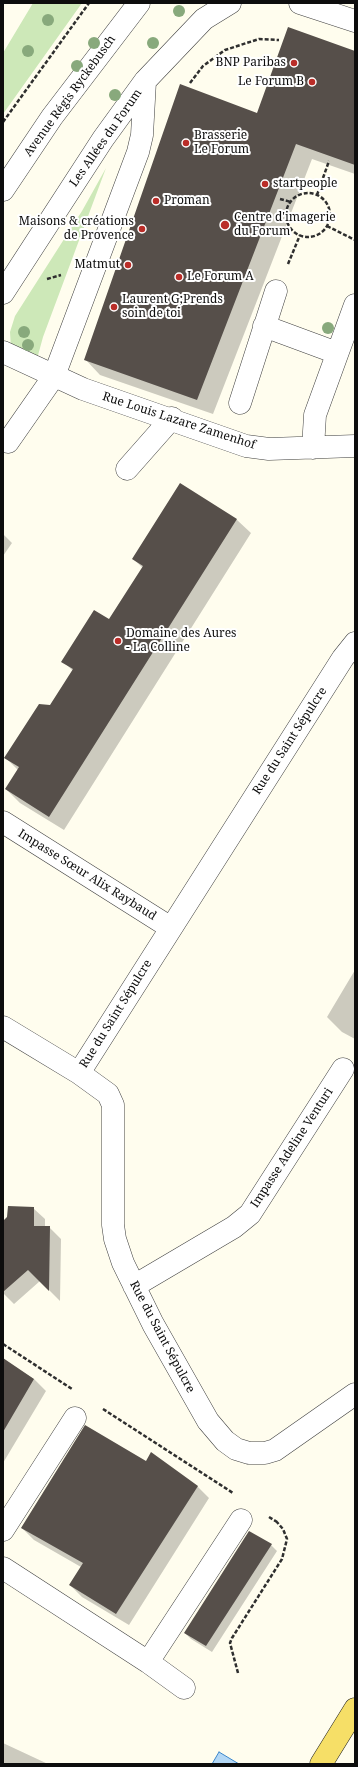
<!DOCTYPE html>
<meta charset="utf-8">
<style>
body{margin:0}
#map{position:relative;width:358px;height:1767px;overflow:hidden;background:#fffdee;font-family:"Noto Serif",serif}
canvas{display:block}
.frame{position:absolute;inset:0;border:4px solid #0d0d0d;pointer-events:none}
</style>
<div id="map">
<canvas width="358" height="1767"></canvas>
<div class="frame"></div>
</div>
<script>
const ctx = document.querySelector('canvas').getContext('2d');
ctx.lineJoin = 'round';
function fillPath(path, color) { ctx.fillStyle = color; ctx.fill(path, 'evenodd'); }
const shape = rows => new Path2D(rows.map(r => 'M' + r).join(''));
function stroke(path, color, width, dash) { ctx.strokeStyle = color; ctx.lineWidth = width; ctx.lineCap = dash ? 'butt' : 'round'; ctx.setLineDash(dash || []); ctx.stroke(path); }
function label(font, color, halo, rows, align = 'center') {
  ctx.font = font + ' "Noto Serif",serif'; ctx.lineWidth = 4; ctx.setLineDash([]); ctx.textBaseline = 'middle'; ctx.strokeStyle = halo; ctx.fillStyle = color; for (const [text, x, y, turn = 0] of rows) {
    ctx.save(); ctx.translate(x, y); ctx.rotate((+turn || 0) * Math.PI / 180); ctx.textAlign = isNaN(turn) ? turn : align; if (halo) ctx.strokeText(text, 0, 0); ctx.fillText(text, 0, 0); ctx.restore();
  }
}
fillPath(shape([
 [33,3,82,3,3,114,3,53],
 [106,168,43,337,37,359,11,349,10,332,15,316,82,211]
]), '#cde8b8');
const water = shape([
 [219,1752,239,1764,212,1764,219,1752]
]);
fillPath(water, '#b3d7f5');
stroke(water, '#3c86ca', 1);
fillPath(shape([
 [355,52,355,174,312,159,213,414,100,375,85,359,258,114],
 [180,484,237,520,251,533,64,830,20,803,6,789,18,770,6,758,50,706,73,671,63,661,109,621,143,568,133,559],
 [3,534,12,543,3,556],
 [355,970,355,1039,342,1032,327,1017],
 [33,1208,45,1219,45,1227,49,1227,61,1239,60,1301,40,1281,14,1304,3,1293,3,1222],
 [3,1360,34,1379,46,1391,3,1463],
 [147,1462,197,1486,209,1498,129,1625,82,1597,70,1585,81,1567,34,1540,22,1528],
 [271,1545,277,1551,212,1652,191,1639,185,1633],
 [3,1743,48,1764,3,1764]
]), '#0003');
fillPath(shape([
 [288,27,355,51,355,165,296,144,197,400,84,360,180,84,257,113],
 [180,483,237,519,49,817,5,789,19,767,4,758,39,704,50,705,73,669,61,662,94,610,109,619,143,566,132,559],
 [8,1206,34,1207,34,1226,50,1226,49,1291,28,1270,3,1292,3,1221,7,1217],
 [3,1358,34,1379,3,1432],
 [85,1425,146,1461,151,1452,198,1486,116,1614,69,1585,83,1563,21,1528],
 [249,1531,272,1544,206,1646,184,1633]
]), '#564f4a');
const minor = shape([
 [300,3,355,21],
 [3,190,52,117,139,3],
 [3,293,103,139,145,81,204,19,230,3],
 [264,326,337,353],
 [3,352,83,389,246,446,269,449,355,446],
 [240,403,276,291],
 [8,442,54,376,138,152,142,135,145,81],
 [313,448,315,415,355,305],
 [127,469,172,418],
 [355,643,343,658,79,1073,108,1094,113,1105,113,1225,115,1239,123,1263,153,1324,208,1421,225,1441,236,1449,249,1453,265,1453,275,1450,355,1394],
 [3,822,171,928],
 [3,1027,79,1073],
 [134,1286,234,1227,250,1214,343,1069],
 [3,1530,75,1418],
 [3,1568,148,1662,184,1688],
 [148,1662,241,1520]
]);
const major = shape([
 [321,1764,355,1709]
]);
stroke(minor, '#404040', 23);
stroke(major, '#1e1e1e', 23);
stroke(shape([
 [190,83,203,66,225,50,259,39,279,40],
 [3,122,89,3],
 '286 215a22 22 0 1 1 44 0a22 22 0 1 1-44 0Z',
 [317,195,329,161],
 [280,199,291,202],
 [327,226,355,240],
 [288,264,300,235],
 [47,279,61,275],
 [3,1344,72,1389],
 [103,1409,233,1493],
 [269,1517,277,1522],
 [238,1673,230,1643,232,1638,282,1559,287,1539,283,1529,276,1521]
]), '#2f2f2f', 2.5, [4, 2]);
stroke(minor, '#fff', 22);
stroke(major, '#f6df67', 22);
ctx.fillStyle = '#88a97c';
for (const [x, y] of [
 [179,11],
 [48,20],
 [94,43],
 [153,43],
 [28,51],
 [77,66],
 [115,95],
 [328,328],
 [24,332],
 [28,345]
]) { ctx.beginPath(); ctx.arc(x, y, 6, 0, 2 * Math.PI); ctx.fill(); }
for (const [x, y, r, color] of [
 [294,63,4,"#ba2d28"],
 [312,82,4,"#ba2d28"],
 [186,143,4,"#ba2d28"],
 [265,184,4,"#ba2d28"],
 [156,201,4,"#ba2d28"],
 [225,225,5,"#ba2d28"],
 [142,229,4,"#ba2d28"],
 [128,265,4,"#ba2d28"],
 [179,277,4,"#ba2d28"],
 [114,307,4,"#ba2d28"],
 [118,641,4,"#ba2d28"]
]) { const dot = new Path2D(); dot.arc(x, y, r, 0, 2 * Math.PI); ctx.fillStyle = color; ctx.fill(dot); stroke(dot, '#fff', 1.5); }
label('12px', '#0d0d0d', '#fff', [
 ["BNP Paribas",286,63,"right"],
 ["Le Forum B",304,82,"right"],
 ["Brasserie",194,136],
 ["Le Forum",194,150],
 ["startpeople",273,184],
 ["Proman",164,201],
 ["Centre d'imagerie",234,218],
 ["du Forum",234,232],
 ["Maisons & créations",134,222,"right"],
 ["de Provence",134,236,"right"],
 ["Matmut",120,265,"right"],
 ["Le Forum A",187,277],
 ["Laurent G;Prends",122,300],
 ["soin de toi",122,314],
 ["Domaine des Aures",126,634],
 ["- La Colline",126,648]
], 'left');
label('12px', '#0d0d0d', '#fff', [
 ["Avenue Régis Ryckebusch",70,96,-54],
 ["Les Allées du Forum",106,138,-55],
 ["Rue Louis Lazare Zamenhof",179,421,18],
 ["Rue du Saint Sépulcre",290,741,-57],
 ["Impasse Sœur Alix Raybaud",87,875,32],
 ["Rue du Saint Sépulcre",116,1014,-58],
 ["Impasse Adeline Venturi",292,1148,-57],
 ["Rue du Saint Sépulcre",162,1337,62]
]);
</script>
